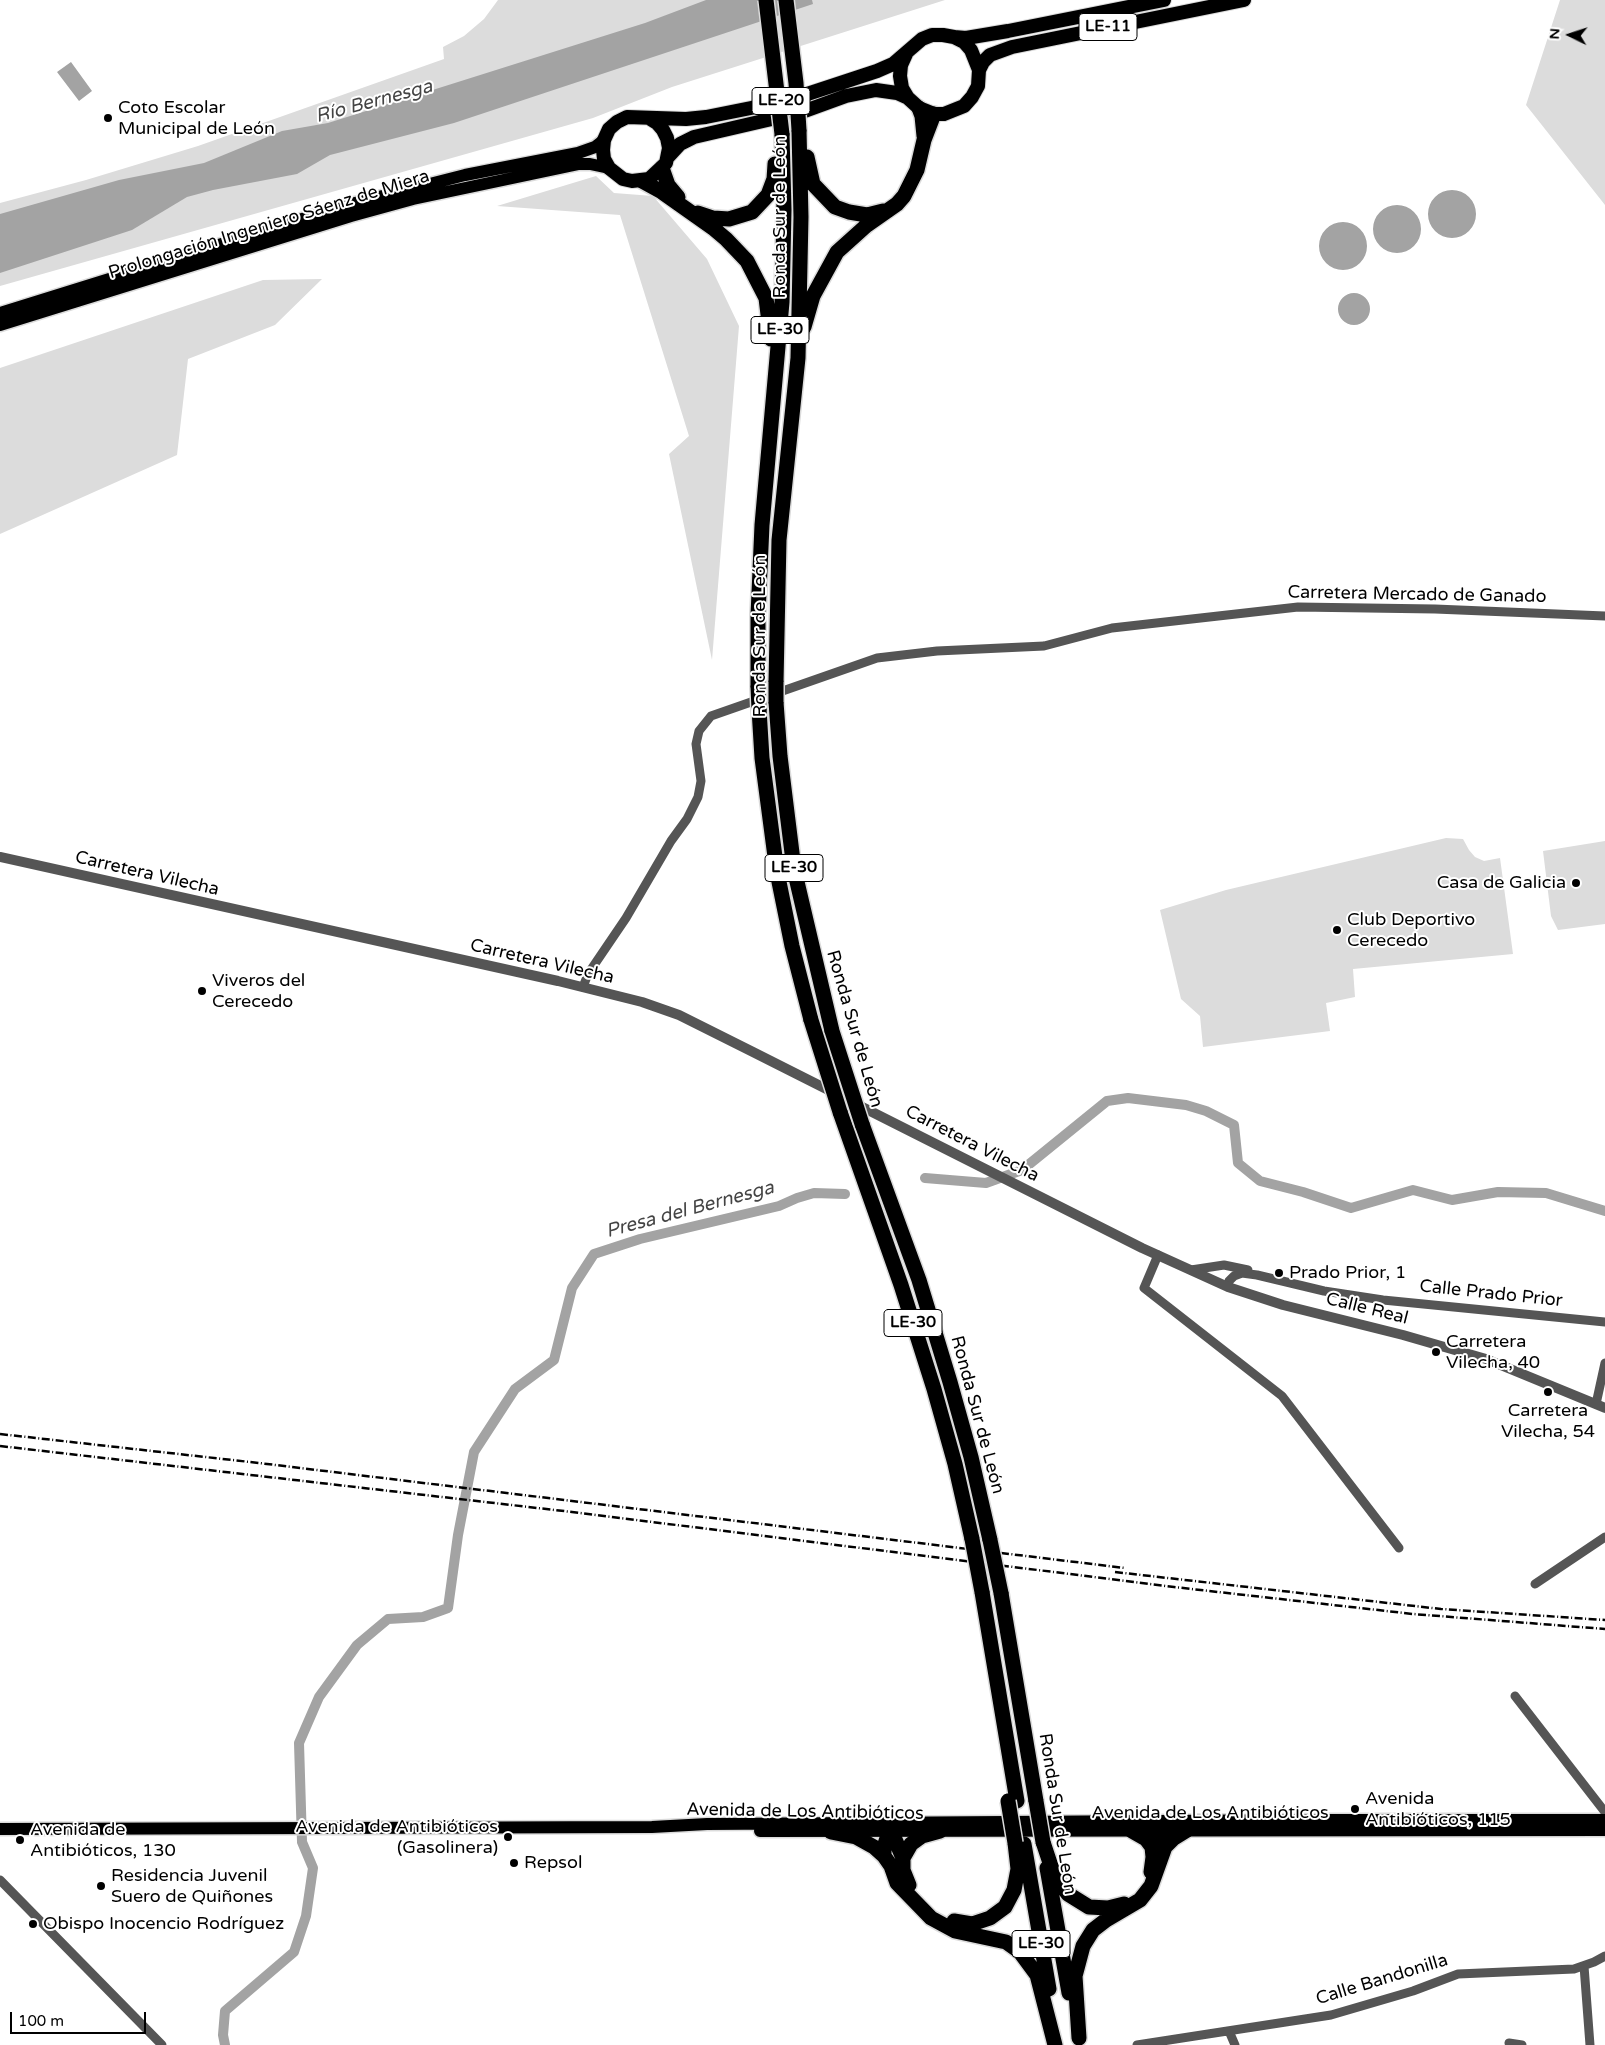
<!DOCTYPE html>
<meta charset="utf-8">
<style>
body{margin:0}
#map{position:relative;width:1605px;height:2045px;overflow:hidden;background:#fff;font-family:"Varela Round",sans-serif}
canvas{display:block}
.north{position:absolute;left:1545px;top:10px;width:50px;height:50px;-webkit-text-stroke:4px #fff;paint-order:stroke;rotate:274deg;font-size:14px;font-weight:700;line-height:20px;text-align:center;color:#000}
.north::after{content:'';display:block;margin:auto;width:18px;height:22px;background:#000;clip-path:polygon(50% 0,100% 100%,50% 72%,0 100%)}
.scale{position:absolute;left:10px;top:2012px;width:136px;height:22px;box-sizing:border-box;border:2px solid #000;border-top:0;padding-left:6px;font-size:15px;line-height:18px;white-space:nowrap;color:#000;-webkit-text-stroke:4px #fff;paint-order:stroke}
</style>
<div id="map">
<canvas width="1605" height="2045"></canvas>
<div class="north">N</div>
<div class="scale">100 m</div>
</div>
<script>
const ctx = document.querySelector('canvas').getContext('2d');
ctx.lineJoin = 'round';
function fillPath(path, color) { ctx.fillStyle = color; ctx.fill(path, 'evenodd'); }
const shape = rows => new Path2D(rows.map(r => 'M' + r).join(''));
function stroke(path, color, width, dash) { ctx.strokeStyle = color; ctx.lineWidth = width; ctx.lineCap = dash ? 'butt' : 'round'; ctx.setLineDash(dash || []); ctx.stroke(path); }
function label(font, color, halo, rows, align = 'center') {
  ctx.font = font + ' "Varela Round",sans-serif'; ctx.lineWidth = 4; ctx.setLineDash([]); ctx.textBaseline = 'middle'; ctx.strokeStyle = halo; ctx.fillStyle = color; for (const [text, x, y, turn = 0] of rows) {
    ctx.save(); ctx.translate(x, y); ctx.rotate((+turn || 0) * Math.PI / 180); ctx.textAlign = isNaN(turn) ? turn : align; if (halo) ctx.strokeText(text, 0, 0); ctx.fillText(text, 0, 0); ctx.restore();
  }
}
fillPath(shape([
 [498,0,945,0,672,87,593,118,0,286,0,203,86,180,198,146,444,59,443,47,464,36,484,19],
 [1560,0,1605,0,1605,205,1526,105],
 [596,176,614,193,653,196,707,259,739,326,712,660,669,454,689,436,620,215,497,206],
 [322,279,275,325,188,359,177,455,0,534,0,368,263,280],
 [1446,838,1463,839,1469,850,1475,857,1484,861,1500,858,1513,954,1353,969,1355,997,1326,1003,1330,1031,1203,1047,1200,1016,1181,999,1160,910,1226,890],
 [1605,841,1605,924,1558,930,1551,916,1543,851]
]), '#dcdcdc');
fillPath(shape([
 [706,0,812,0,813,4,454,123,330,155,297,174,213,190,187,197,132,230,0,273,0,214,119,180,204,163,282,131,328,123,645,23],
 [71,62,92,91,79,101,57,72],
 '1428 214a24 24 0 1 1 48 0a24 24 0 1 1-48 0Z',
 '1373 229a24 24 0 1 1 48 0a24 24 0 1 1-48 0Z',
 '1319 246a24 24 0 1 1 48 0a24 24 0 1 1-48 0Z',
 '1338 309a16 16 0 1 1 32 0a16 16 0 1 1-32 0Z'
]), '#a3a3a3');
stroke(shape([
 [925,1178,986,1183,1022,1170,1107,1101,1128,1098,1186,1105,1206,1111,1234,1125,1238,1163,1260,1181,1303,1192,1351,1208,1413,1190,1452,1200,1498,1192,1546,1193,1605,1211],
 [225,2045,223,2035,225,2011,294,1952,306,1916,313,1868,302,1842,299,1743,319,1697,357,1645,388,1619,423,1617,448,1608,458,1535,474,1452,515,1389,554,1360,572,1288,594,1254,640,1239,779,1206,797,1198,814,1193,845,1194]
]), '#a3a3a3', 10);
const primary = shape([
 [0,313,347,205,465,175,578,153,595,147,604,140],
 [0,325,351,216,413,199,579,164,590,164,609,168],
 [0,1829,652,1827,707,1824,1303,1820,1605,1820],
 [760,1831,1605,1830]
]);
const trunk = shape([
 [954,37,966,38,1008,31,1164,0],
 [979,70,983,62,990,55,1012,47,1244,0],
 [649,118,657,123,663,130,667,138,669,148,666,163,649,179,632,181,623,179,609,168,604,159,603,150,604,140,609,129,617,122,627,117,686,119,706,117,786,101,877,71,893,64,922,39,932,35,943,35,954,37,964,42,971,50,979,70,978,86,972,97,964,106,944,114,934,114,919,108,908,98,902,88,900,76,901,65,906,54],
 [668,157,680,144,694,137,802,112,846,96,876,90,897,93,908,98]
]);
const motorway = shape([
 [919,108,922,116,924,136],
 [807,157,813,184,835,207,849,212,867,215,883,211],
 [662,168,668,185,678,197],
 [642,181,662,192,713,228,726,239,747,261,766,298,771,339],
 [698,213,713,218,729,219,752,212,768,195,774,179,775,164],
 [804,327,813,296,837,252,867,225,897,204,904,196,917,170,924,140,934,114],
 [776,682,779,540,798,358,801,217,799,130],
 [758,687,758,615,762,525,782,302,784,210,782,134],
 [776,702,780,756,794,869,832,1031],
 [759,709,762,758,777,872,792,946,811,1020],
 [840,1112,901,1285,934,1389,955,1464,972,1539],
 [862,1124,919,1280,950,1382,971,1457,990,1540],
 [982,1592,1017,1801],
 [1001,1593,1036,1801],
 [1132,1831,1146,1839,1152,1847,1153,1857,1151,1872],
 [831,1832,856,1837,874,1847,884,1856,891,1866,897,1883,931,1918,955,1931,1006,1942,1020,1952,1037,1975,1055,2045],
 [1043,1842,1054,1875,1068,1894,1089,1907,1108,1908,1124,1904],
 [1024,1844,1049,1989],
 [1152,1847,1154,1839,1161,1830,1165,1847],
 [884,1856,884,1847,889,1832,894,1837,903,1858],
 [1047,1868,1069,1993],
 [909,1885,903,1870,903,1858,911,1844,922,1836,940,1831],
 [954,1921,972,1924,990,1918,1005,1907,1014,1890,1018,1869,1015,1843],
 [1079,2038,1075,1976,1083,1946,1093,1930,1106,1920,1140,1900,1151,1886,1165,1847,1174,1838,1187,1830]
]);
stroke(primary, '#dbdbdb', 15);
stroke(trunk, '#dbdbdb', 16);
stroke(motorway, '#dbdbdb', 18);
stroke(shape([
 [583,987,588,974,626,918,671,841,687,819,698,797,701,781,696,744,699,731,711,716,877,658,937,651,1044,646,1112,628,1298,607,1435,609,1605,616],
 [1158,1255,1144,1288,1282,1396,1399,1548],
 [1191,1270,1224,1265,1248,1270],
 [1228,1287,1229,1281,1234,1276,1242,1273,1257,1275,1324,1291,1383,1300,1605,1322],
 [1596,1404,1605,1363],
 [1535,1584,1605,1537],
 [1515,1696,1605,1812],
 [0,1880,162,2045],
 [1584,1966,1590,2045],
 [1229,2031,1235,2045],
 [1509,2043,1522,2045],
 [1137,2045,1331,2015,1413,1991,1458,1974,1574,1969,1594,1962,1605,1956]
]), '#555', 9);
stroke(shape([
 [0,857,558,981,642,1002,679,1015,753,1052,1142,1248,1228,1287,1283,1305,1403,1335,1486,1359,1605,1408]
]), '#555', 10);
stroke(primary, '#000', 12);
stroke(trunk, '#000', 14);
stroke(motorway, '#000', 15);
stroke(shape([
 [0,1434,259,1463,1125,1568],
 [0,1446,572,1512,1174,1587,1413,1614,1605,1629],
 [1115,1572,1441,1609,1605,1620]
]), '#000', 2.5, [8, 2.5, 1, 2.5]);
const motorwayBridge = shape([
 [766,0,782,134],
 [786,0,796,83,799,130],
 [776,682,776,702],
 [758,687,759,709],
 [811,1020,840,1112],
 [832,1031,862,1124],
 [972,1539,982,1592],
 [990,1540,1001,1593],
 [1008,1801,1015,1843],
 [1036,1801,1043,1842]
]);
stroke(motorwayBridge, '#dbdbdb', 18, []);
stroke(motorwayBridge, '#000', 15);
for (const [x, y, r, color] of [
 [108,118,5,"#000"],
 [1576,883,5,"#000"],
 [1337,930,5,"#000"],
 [202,991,5,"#000"],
 [1279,1273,5,"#000"],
 [1436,1352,5,"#000"],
 [1548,1392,5,"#000"],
 [1355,1809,5,"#000"],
 [508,1837,5,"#000"],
 [20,1840,5,"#000"],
 [514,1863,5,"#000"],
 [101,1886,5,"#000"],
 [33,1924,5,"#000"]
]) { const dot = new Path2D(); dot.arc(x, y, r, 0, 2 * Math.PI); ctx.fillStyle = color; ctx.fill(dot); stroke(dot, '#fff', 2); }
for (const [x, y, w] of [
 [1108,27,58],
 [781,101,58],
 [780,330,58],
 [794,868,58],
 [913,1323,58],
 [1041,1944,58]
]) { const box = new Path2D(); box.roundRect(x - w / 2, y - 13.5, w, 27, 4); ctx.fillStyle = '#fff'; ctx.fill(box); stroke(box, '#000', 1); }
label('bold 16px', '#000', null, [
 ["LE-11",1108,27],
 ["LE-20",781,101],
 ["LE-30",780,330],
 ["LE-30",794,868],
 ["LE-30",913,1323],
 ["LE-30",1041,1944]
]);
label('18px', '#000', '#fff', [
 ["Coto Escolar",118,108],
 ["Municipal de León",118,129],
 ["Casa de Galicia",1566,883,"right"],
 ["Club Deportivo",1347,920],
 ["Cerecedo",1347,941],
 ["Viveros del",212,981],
 ["Cerecedo",212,1002],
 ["Prado Prior, 1",1289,1273],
 ["Carretera",1446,1342],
 ["Vilecha, 40",1446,1363],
 ["Carretera",1548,1411,"center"],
 ["Vilecha, 54",1548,1432,"center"],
 ["Avenida",1365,1799],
 ["Antibióticos, 115",1365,1820],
 ["Avenida de Antibióticos",498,1827,"right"],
 ["(Gasolinera)",498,1848,"right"],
 ["Avenida de",30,1830],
 ["Antibióticos, 130",30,1851],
 ["Repsol",524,1863],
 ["Residencia Juvenil",111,1876],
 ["Suero de Quiñones",111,1897],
 ["Obispo Inocencio Rodríguez",43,1924]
], 'left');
label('18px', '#000', '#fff', [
 ["Ronda Sur de León",780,217,-90],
 ["Prolongación Ingeniero Sáenz de Miera",269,225,-17],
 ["Carretera Mercado de Ganado",1417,595,1],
 ["Ronda Sur de León",760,636,-90],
 ["Carretera Vilecha",147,874,13],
 ["Carretera Vilecha",542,962,13],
 ["Ronda Sur de León",854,1029,74],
 ["Carretera Vilecha",972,1144,27],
 ["Calle Prado Prior",1491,1294,6],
 ["Calle Real",1367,1309,14],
 ["Ronda Sur de León",977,1415,75],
 ["Avenida de Los Antibióticos",805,1812,1],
 ["Avenida de Los Antibióticos",1210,1813],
 ["Ronda Sur de León",1057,1814,81],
 ["Calle Bandonilla",1382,1980,-17]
]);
label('italic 19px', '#444', '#fff', [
 ["Río Bernesga",374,102,-15],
 ["Presa del Bernesga",690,1210,-15]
]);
</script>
